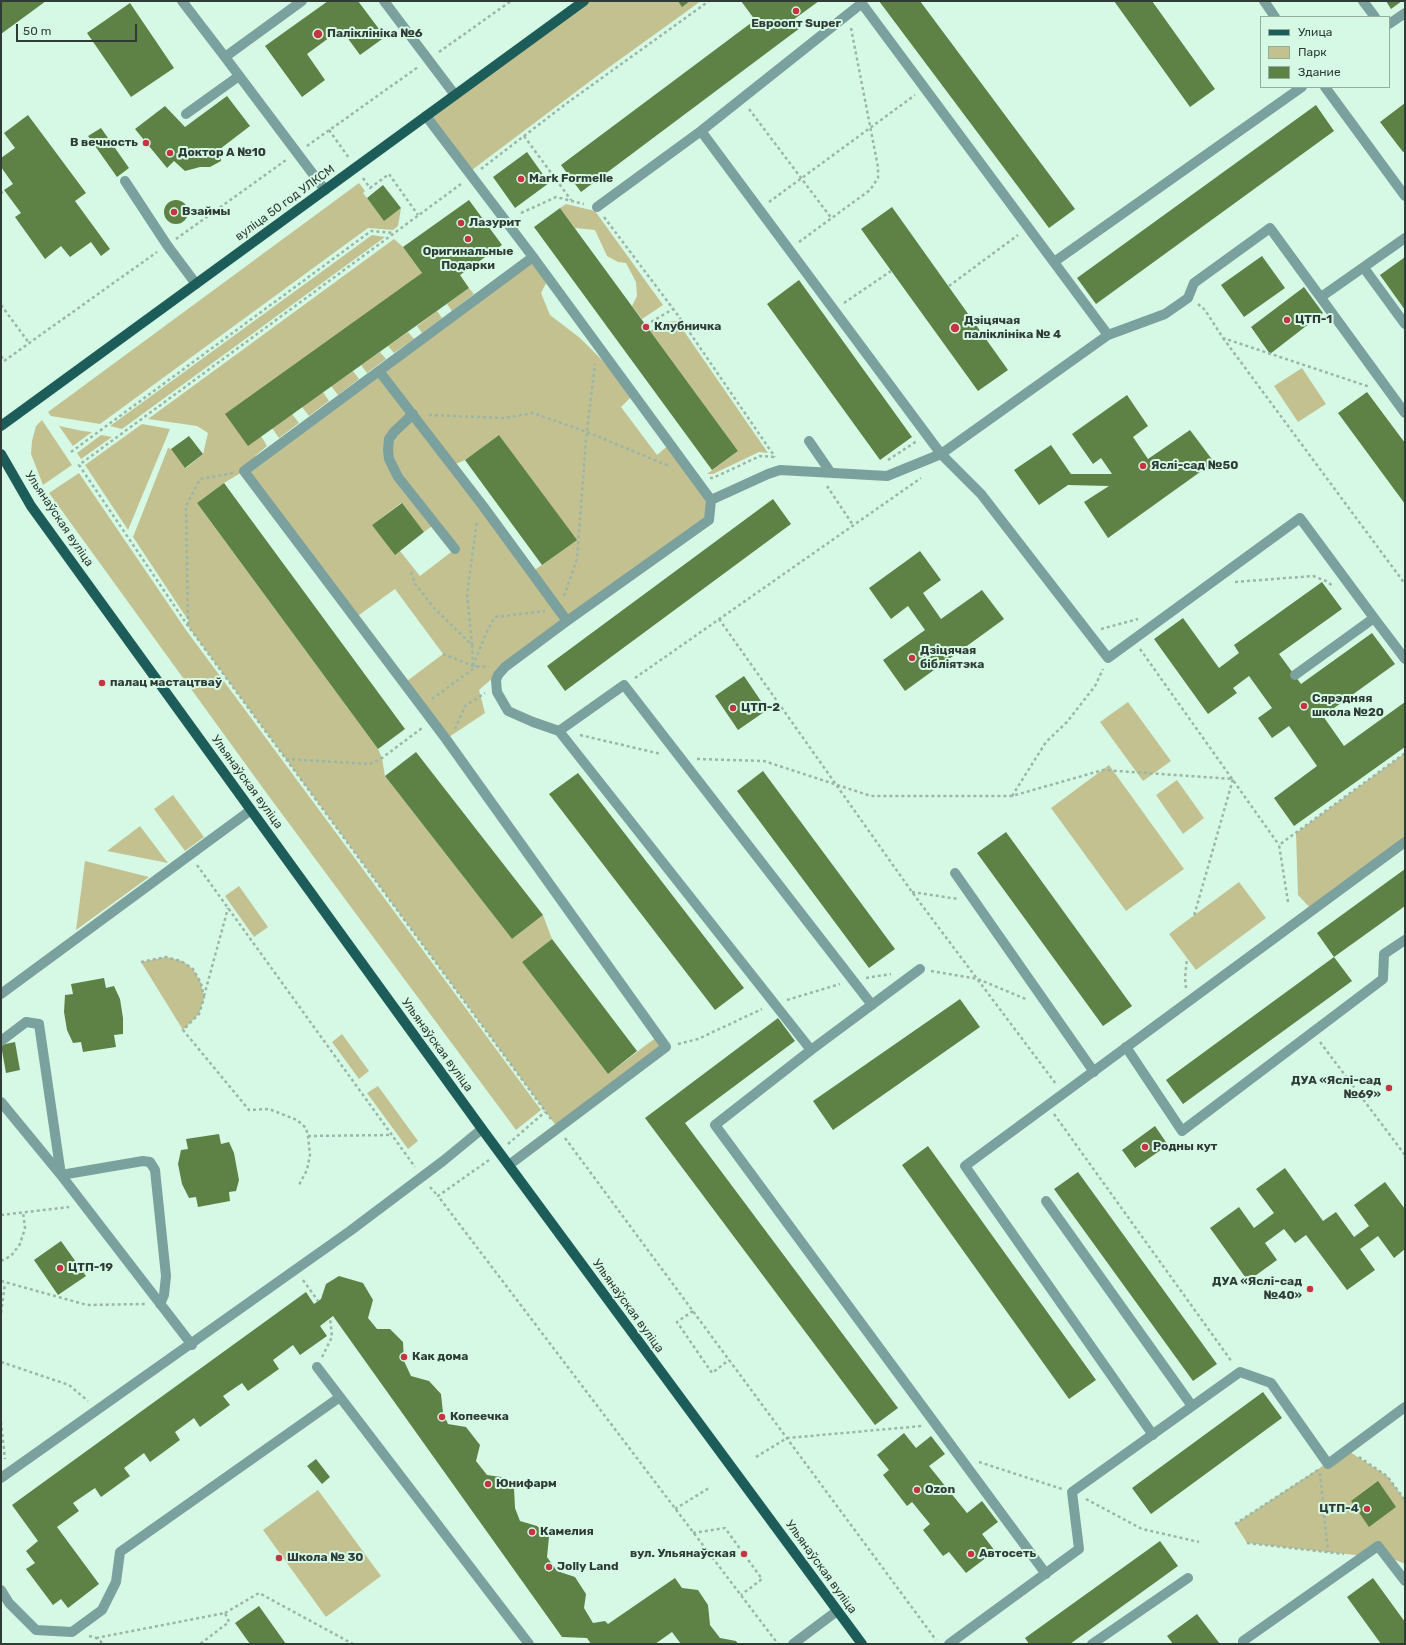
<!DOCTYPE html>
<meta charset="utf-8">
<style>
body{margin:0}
#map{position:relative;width:1406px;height:1645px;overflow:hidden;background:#d6f9e6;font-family:Rubik,sans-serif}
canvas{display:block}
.frame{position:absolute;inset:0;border:2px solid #2e3c35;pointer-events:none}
.legend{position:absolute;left:1260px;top:16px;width:130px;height:72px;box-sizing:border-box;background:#d6f9e6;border:1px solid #93ad9f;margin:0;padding:5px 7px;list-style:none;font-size:12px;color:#2e3c35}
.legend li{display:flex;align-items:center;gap:8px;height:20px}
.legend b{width:20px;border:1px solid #93ad9f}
.scale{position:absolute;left:16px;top:24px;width:121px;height:18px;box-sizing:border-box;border:2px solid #2e3c35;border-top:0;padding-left:5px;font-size:12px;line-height:14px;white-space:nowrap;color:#2e3c35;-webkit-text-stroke:3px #d6f9e6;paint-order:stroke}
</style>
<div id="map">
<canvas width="1406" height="1645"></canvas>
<div class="frame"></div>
<ul class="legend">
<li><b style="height:5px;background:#1d5d59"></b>Улица</li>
<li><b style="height:11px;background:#c4c191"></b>Парк</li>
<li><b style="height:11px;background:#5e8145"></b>Здание</li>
</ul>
<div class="scale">50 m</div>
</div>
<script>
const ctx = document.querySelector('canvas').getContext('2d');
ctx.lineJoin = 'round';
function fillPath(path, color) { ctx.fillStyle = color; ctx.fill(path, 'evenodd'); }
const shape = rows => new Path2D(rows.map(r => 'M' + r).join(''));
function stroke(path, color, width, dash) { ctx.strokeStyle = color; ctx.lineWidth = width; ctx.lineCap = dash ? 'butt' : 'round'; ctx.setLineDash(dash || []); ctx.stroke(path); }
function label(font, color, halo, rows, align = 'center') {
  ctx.font = font + ' Rubik,sans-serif'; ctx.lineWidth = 4; ctx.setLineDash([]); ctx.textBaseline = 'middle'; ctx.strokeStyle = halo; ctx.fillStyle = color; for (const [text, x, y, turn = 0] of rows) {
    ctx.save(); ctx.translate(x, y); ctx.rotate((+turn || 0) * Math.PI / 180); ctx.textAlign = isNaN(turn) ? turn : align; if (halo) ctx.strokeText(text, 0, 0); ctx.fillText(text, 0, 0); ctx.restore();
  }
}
fillPath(shape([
 [584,1,701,1,597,76,468,173,426,116],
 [359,183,365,191,363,193,384,220,401,208,398,226,393,230,368,228,100,424,51,416,48,412],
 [566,204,595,211,663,305,642,319,632,306,637,296,636,282,626,263,618,262,607,256,595,230,575,228,560,208],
 [372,235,385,237,122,429,110,426],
 [394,239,403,247,422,273,261,436,267,446,255,456,258,461,533,257,548,279,541,293,550,315,580,338,625,383,634,394,621,407,657,455,670,444,711,500,709,520,505,667,479,690,485,713,446,739,403,684,443,654,395,589,355,618,244,471,224,483,197,503,378,749,382,758,385,776,512,939,543,915,552,939,522,962,608,1074,658,1036,666,1047,557,1127,188,626,188,620,133,537,168,448,171,449,186,468,203,454,208,433,197,426,148,419],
 [499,435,576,540,532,572,453,465,465,460],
 [401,503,424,532,435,524,455,549,420,576,400,551,372,525],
 [469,288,474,294,452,311,447,304],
 [437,311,442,318,422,333,417,326],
 [677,321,768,453,759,452,713,474,707,474,738,451,650,331,665,322],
 [408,332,414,339,394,353,388,346],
 [380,352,386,359,367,373,361,365],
 [1302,368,1326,404,1298,422,1274,386],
 [353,371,359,379,338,395,331,386],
 [323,392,329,401,309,416,302,407],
 [292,414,299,423,279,438,272,428],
 [42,420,72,465,43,485,31,454,32,441,36,426],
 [142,424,170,429,128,530,85,465],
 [59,426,83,431,92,432,73,446],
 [101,435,112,437,81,459,77,453],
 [79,473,186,630,541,1110,516,1130,265,791,49,493],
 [1128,702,1171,761,1143,781,1100,722],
 [1405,753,1405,842,1313,911,1298,895,1296,833],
 [1109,765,1184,869,1126,911,1051,808],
 [1177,780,1204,818,1183,834,1156,795],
 [173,795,204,837,185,851,154,809],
 [140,826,168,863,107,851],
 [85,861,149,877,76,930],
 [1239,882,1266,918,1196,970,1169,934],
 [239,886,268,927,254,937,225,896],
 [166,957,182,961,193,969,201,983,204,998,199,1014,183,1030,141,962],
 [342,1034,369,1071,359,1079,332,1042],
 [378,1086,418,1141,408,1149,367,1093],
 [1347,1450,1387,1476,1405,1500,1405,1564,1386,1556,1378,1546,1364,1556,1247,1543,1235,1524],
 [318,1490,381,1576,326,1617,263,1530]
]), '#c4c191');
fillPath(shape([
 [1,1,46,1,1,34],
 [328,1,358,1,385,37,360,55,341,29,307,54,325,80,302,97,265,46],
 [678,1,690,1,682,7],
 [741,1,819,1,793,20,800,28,581,192,561,165,755,20],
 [879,1,920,1,1075,209,1049,228],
 [1114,1,1152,1,1215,89,1190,107],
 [1386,1,1402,1,1391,9],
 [130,3,174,68,131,97,87,33],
 [227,96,250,126,220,149,221,161,210,167,200,167,185,171,174,161,167,168,135,129,165,106,185,127],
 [1405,103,1405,151,1403,152,1380,122],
 [1316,105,1334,131,1096,304,1077,278],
 [28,115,86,193,75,201,110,249,101,256,91,242,70,257,61,246,45,259,15,217,21,213,4,190,13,184,1,167,1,158,15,148,4,133],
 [101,128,129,168,117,177,88,136],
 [527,152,549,183,515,208,493,177],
 [383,185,401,208,384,221,367,198],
 [469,200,502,245,460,275,469,288,248,446,225,414,422,273,403,247],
 '164 212a12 12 0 1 1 24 0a12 12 0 1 1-24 0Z',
 [892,207,1008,370,978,391,861,229],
 [560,208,738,451,712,470,534,227],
 [1262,256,1285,288,1244,317,1221,285],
 [1405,257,1405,310,1380,275],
 [799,280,912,437,880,460,767,304],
 [1304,287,1323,313,1270,354,1251,327],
 [1367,392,1405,443,1405,504,1338,413],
 [1127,395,1148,426,1133,437,1148,459,1190,430,1214,462,1108,538,1084,502,1109,486,1068,485,1039,505,1014,470,1051,445,1071,474,1112,474,1101,458,1093,464,1072,434],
 [499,435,577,540,542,565,465,460],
 [189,436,203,454,185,468,171,449],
 [224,483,405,729,378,749,197,503],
 [773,499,791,524,565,691,547,666],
 [402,503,424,532,395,555,372,525],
 [920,551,941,580,923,593,941,619,982,590,1004,619,905,691,883,660,925,630,908,606,891,619,869,588],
 [1322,582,1342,609,1279,654,1301,684,1372,633,1395,664,1323,716,1344,746,1405,702,1405,747,1294,826,1274,798,1317,766,1289,726,1272,738,1258,718,1272,708,1249,676,1233,688,1237,693,1208,714,1154,639,1183,618,1219,668,1239,653,1234,645],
 [744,676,767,710,738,730,715,696],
 [416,752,543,915,512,939,385,776],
 [763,771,895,949,869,968,737,791],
 [578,773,744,988,715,1010,549,794],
 [1006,832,1132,1006,1103,1026,977,853],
 [1405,869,1405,906,1334,957,1317,933],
 [552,939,637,1051,608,1074,522,962],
 [1334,957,1352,981,1183,1104,1166,1080],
 [104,978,106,988,114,986,120,999,123,1018,123,1034,114,1035,116,1047,83,1052,81,1042,73,1043,67,1030,64,1012,65,995,73,994,71,984],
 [960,999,980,1027,833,1130,813,1101],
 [778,1018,795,1041,685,1123,898,1408,875,1425,645,1118],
 [15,1042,20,1070,6,1073,1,1045],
 [1155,1126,1168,1145,1135,1168,1122,1150],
 [219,1134,221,1144,229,1142,234,1153,239,1180,236,1191,229,1192,230,1201,198,1207,196,1197,189,1198,182,1184,178,1164,181,1150,188,1149,186,1139],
 [928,1146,1096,1380,1069,1399,902,1165],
 [1285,1168,1323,1221,1336,1212,1354,1237,1369,1226,1354,1205,1385,1182,1405,1209,1405,1249,1394,1258,1378,1236,1360,1249,1375,1270,1347,1290,1306,1235,1295,1243,1284,1229,1265,1243,1277,1260,1248,1281,1210,1228,1239,1207,1254,1228,1274,1213,1256,1189],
 [1078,1172,1217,1364,1193,1381,1054,1189],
 [61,1241,86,1276,58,1295,34,1260],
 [339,1276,363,1283,373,1300,368,1318,377,1329,390,1329,403,1342,404,1361,411,1376,429,1381,441,1394,443,1413,448,1424,466,1427,480,1445,476,1461,487,1475,501,1477,514,1488,515,1508,520,1521,537,1526,549,1537,547,1557,557,1571,575,1577,586,1594,584,1608,593,1623,605,1621,608,1624,675,1578,682,1588,698,1590,708,1605,710,1625,720,1638,736,1641,738,1644,681,1644,672,1632,655,1644,591,1644,587,1638,562,1637,333,1316,320,1326,327,1336,300,1355,293,1345,273,1360,279,1369,248,1391,242,1383,223,1396,230,1405,200,1427,194,1418,175,1432,180,1440,150,1462,144,1453,124,1468,130,1476,101,1497,95,1488,73,1503,79,1511,57,1527,99,1584,68,1608,61,1599,53,1605,26,1569,35,1563,26,1551,38,1541,12,1505,306,1292,314,1304,321,1299,326,1284],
 [1263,1392,1282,1418,1151,1514,1132,1488],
 [904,1433,916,1448,931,1436,945,1454,929,1466,967,1513,982,1501,998,1522,982,1534,995,1551,966,1573,949,1552,943,1556,923,1530,930,1524,912,1502,907,1506,883,1475,889,1470,877,1455],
 [316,1459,330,1477,322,1484,307,1466],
 [1378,1481,1396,1507,1369,1527,1351,1501],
 [1160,1541,1178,1566,1070,1644,1029,1644,1025,1638],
 [1373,1578,1405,1622,1405,1644,1381,1644,1347,1597],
 [259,1606,286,1644,250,1644,235,1623],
 [1197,1614,1220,1644,1173,1644,1167,1636]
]), '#5e8145');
stroke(shape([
 [439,52,511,1],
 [749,109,832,219],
 [329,130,349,158],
 [524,136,571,200],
 [307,146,418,67],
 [481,169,567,103,709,1],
 [363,178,370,188,389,174,418,215],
 [461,184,79,465,188,626,551,1119],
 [1,193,3,192],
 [769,202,915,95],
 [521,213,556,197,584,204],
 [604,217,677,314,775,457],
 [176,239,286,160],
 [799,242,870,190,878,178,878,167,851,28],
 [949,286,1018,235],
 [844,303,891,271],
 [1198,304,1205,310,1223,338,1370,387],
 [1,305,29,343],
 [646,325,673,309],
 [1223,338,1405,584],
 [1,356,4,361,157,252],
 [429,415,504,418,533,413,587,432,669,466],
 [71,452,371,231,394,233],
 [888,460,917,441],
 [710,478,713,478,760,456,774,457],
 [827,486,853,525],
 [411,572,415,584,435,609,472,645,473,664],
 [1235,582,1313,576,1326,581,1334,587],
 [564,596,577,559,586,439,595,364],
 [719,619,912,892,1056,1084],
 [188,625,186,506,200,479,233,473],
 [1101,629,1138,619],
 [472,645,467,594,477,521],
 [1140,649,1279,845],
 [443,654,473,666,489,667],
 [473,666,488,629,495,617,545,611],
 [635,678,921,478],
 [432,699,477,666],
 [455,729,465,706,485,693],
 [580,735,661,754],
 [286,759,370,764,382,758,422,728],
 [697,759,764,761,871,796,1012,796,1103,770,1233,779,1194,916],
 [1012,796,1046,742,1067,722,1095,686,1103,669],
 [197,865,415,1167],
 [912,892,958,899],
 [1288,902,1279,845,1405,753],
 [141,962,166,957,181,961,193,969,201,983,204,998,199,1014,183,1030,249,1110,269,1109,297,1120,306,1128,308,1136,310,1155,307,1170,299,1185],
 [931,971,978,979,1028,1000],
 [866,978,891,974],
 [1186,988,1185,978,1187,958],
 [204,996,228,908],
 [787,1000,840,984],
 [1320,1042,1405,1155],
 [678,1044,698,1039,762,1009],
 [1054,1114,1232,1362],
 [308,1136,392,1135],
 [565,1138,936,1640],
 [508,1144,545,1112],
 [489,1160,438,1196,778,1644],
 [430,1187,438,1196],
 [1,1215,69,1207],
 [1,1261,11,1256,20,1244,25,1228,23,1212],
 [303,1280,318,1301],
 [1,1281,87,1305,145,1304],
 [693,1311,677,1322,712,1373,729,1360],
 [1,1313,5,1283],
 [322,1357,332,1337,330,1318],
 [1,1362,69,1385,88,1401],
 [1,1422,5,1459],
 [756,1457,787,1438,922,1426],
 [1359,1457,1387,1476,1405,1500],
 [979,1462,1062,1489],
 [1320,1473,1328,1552],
 [1086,1499,1142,1529,1199,1542],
 [675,1509,709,1488],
 [1235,1524,1318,1470],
 [693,1533,725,1528,762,1579,741,1595],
 [1247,1543,1344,1554],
 [225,1613,259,1593,353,1644],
 [89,1636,96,1638,104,1644],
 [96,1638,225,1613,229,1622,200,1644]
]), '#9bb6a7', 2.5, [3, 3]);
stroke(shape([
 [182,1,225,57],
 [302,1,225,57,325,190],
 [384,1,455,95],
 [860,1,1108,335],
 [1264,1,1275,17],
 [1363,1,1375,17],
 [1389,24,1405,13],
 [1325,87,1405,196],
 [186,114,239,76],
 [426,116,533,257,711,500,709,520,567,621,505,667,498,675,496,680,497,692,508,711,533,722,559,731,811,1050,715,1125,1046,1574],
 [701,131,941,454,1108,335,1165,314,1188,298,1194,283,1270,228,1405,413],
 [125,181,167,245,196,284],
 [597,207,701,131,862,3],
 [1054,262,1302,87],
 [1364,268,1405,324],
 [1321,297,1405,238],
 [379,371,483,506,567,621],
 [413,414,394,432,389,439,388,450,389,459,398,477,455,549],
 [809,441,831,473],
 [711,500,768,474,780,470,887,476,941,454,981,494,1108,658,1300,518,1374,618,1295,675],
 [1374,618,1405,659],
 [559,731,624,685,872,1005],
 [955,873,1094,1072],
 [1,994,251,810],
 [1,1041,26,1022,39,1024,61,1175,143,1161,150,1162,155,1170,166,1276,164,1295,160,1304],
 [1126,1047,1182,1131,1383,979,1384,954,1405,940],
 [811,1050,920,969],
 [1,1102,61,1175,192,1345],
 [509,1165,666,1047,446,739,244,471,533,257],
 [1046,1201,1192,1406],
 [317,1367,529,1644],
 [1153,1435,965,1166,1405,842],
 [1,1478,350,1231,443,1161,482,1129],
 [1,1590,9,1603,36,1630,72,1632,102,1610,116,1582,120,1552,340,1397],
 [1243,1641,1378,1546,1405,1581],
 [793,1644,837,1611],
 [949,1644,1079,1549,1072,1492,1240,1372,1271,1383,1328,1464,1405,1407],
 [1092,1644,1188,1578]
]), '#7ba19e', 10);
stroke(shape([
 [1,426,584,1],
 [1,454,31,506,251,810,482,1129,862,1644]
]), '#1d5d59', 10);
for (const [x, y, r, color] of [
 [796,11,4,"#c53540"],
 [318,34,5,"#c53540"],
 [146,143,4,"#c53540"],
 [170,153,4,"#c53540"],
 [521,179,4,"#c53540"],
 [174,212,4,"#c53540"],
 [461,223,4,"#c53540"],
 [468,239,4,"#c53540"],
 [1287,320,4,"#c53540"],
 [646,327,4,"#c53540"],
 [955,328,5,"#c53540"],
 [1143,466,4,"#c53540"],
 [912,658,4,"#c53540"],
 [102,683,4,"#c53540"],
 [1304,706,4,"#c53540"],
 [733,708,4,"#c53540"],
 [1389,1088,4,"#c53540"],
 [1145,1147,4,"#c53540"],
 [60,1268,4,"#c53540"],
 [1310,1289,4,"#c53540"],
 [404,1357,4,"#c53540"],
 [442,1417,4,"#c53540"],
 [488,1484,4,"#c53540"],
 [917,1490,4,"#c53540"],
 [1367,1509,4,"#c53540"],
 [532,1532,4,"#c53540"],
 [744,1554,4,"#c53540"],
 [971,1554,4,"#c53540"],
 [279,1558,4,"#c53540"],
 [549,1567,4,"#c53540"]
]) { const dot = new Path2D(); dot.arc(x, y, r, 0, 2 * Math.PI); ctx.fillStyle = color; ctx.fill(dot); stroke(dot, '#d6f9e6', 1.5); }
label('bold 12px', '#2e3c35', '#d6f9e6', [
 ["Евроопт Super",796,24,"center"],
 ["Паліклініка №6",327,34],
 ["В вечность",138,143,"right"],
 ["Доктор А №10",178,153],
 ["Mark Formelle",529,179],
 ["Взаймы",182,212],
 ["Лазурит",469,223],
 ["Оригинальные",468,252,"center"],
 ["Подарки",468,266,"center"],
 ["ЦТП-1",1295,320],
 ["Дзіцячая",964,321],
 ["паліклініка № 4",964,335],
 ["Клубничка",654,327],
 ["Яслі-сад №50",1151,466],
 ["Дзіцячая",920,651],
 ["бібліятэка",920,665],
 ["палац мастацтваў",110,683],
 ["Сярэдняя",1312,699],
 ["школа №20",1312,713],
 ["ЦТП-2",741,708],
 ["ДУА «Яслі-сад",1381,1081,"right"],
 ["№69»",1381,1095,"right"],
 ["Родны кут",1153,1147],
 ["ЦТП-19",68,1268],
 ["ДУА «Яслі-сад",1302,1282,"right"],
 ["№40»",1302,1296,"right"],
 ["Как дома",412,1357],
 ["Копеечка",450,1417],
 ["Юнифарм",496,1484],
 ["Ozon",925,1490],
 ["ЦТП-4",1359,1509,"right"],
 ["Камелия",540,1532],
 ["вул. Ульянаўская",736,1554,"right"],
 ["Автосеть",979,1554],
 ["Школа № 30",287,1558],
 ["Jolly Land",557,1567]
], 'left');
label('12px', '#2e3c35', '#d6f9e6', [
 ["вуліца 50 год УЛКСМ",285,203,-36],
 ["Ульянаўская вуліца",59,519,56],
 ["Ульянаўская вуліца",247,782,54],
 ["Ульянаўская вуліца",437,1045,54],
 ["Ульянаўская вуліца",628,1306,54],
 ["Ульянаўская вуліца",821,1567,54]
]);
</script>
